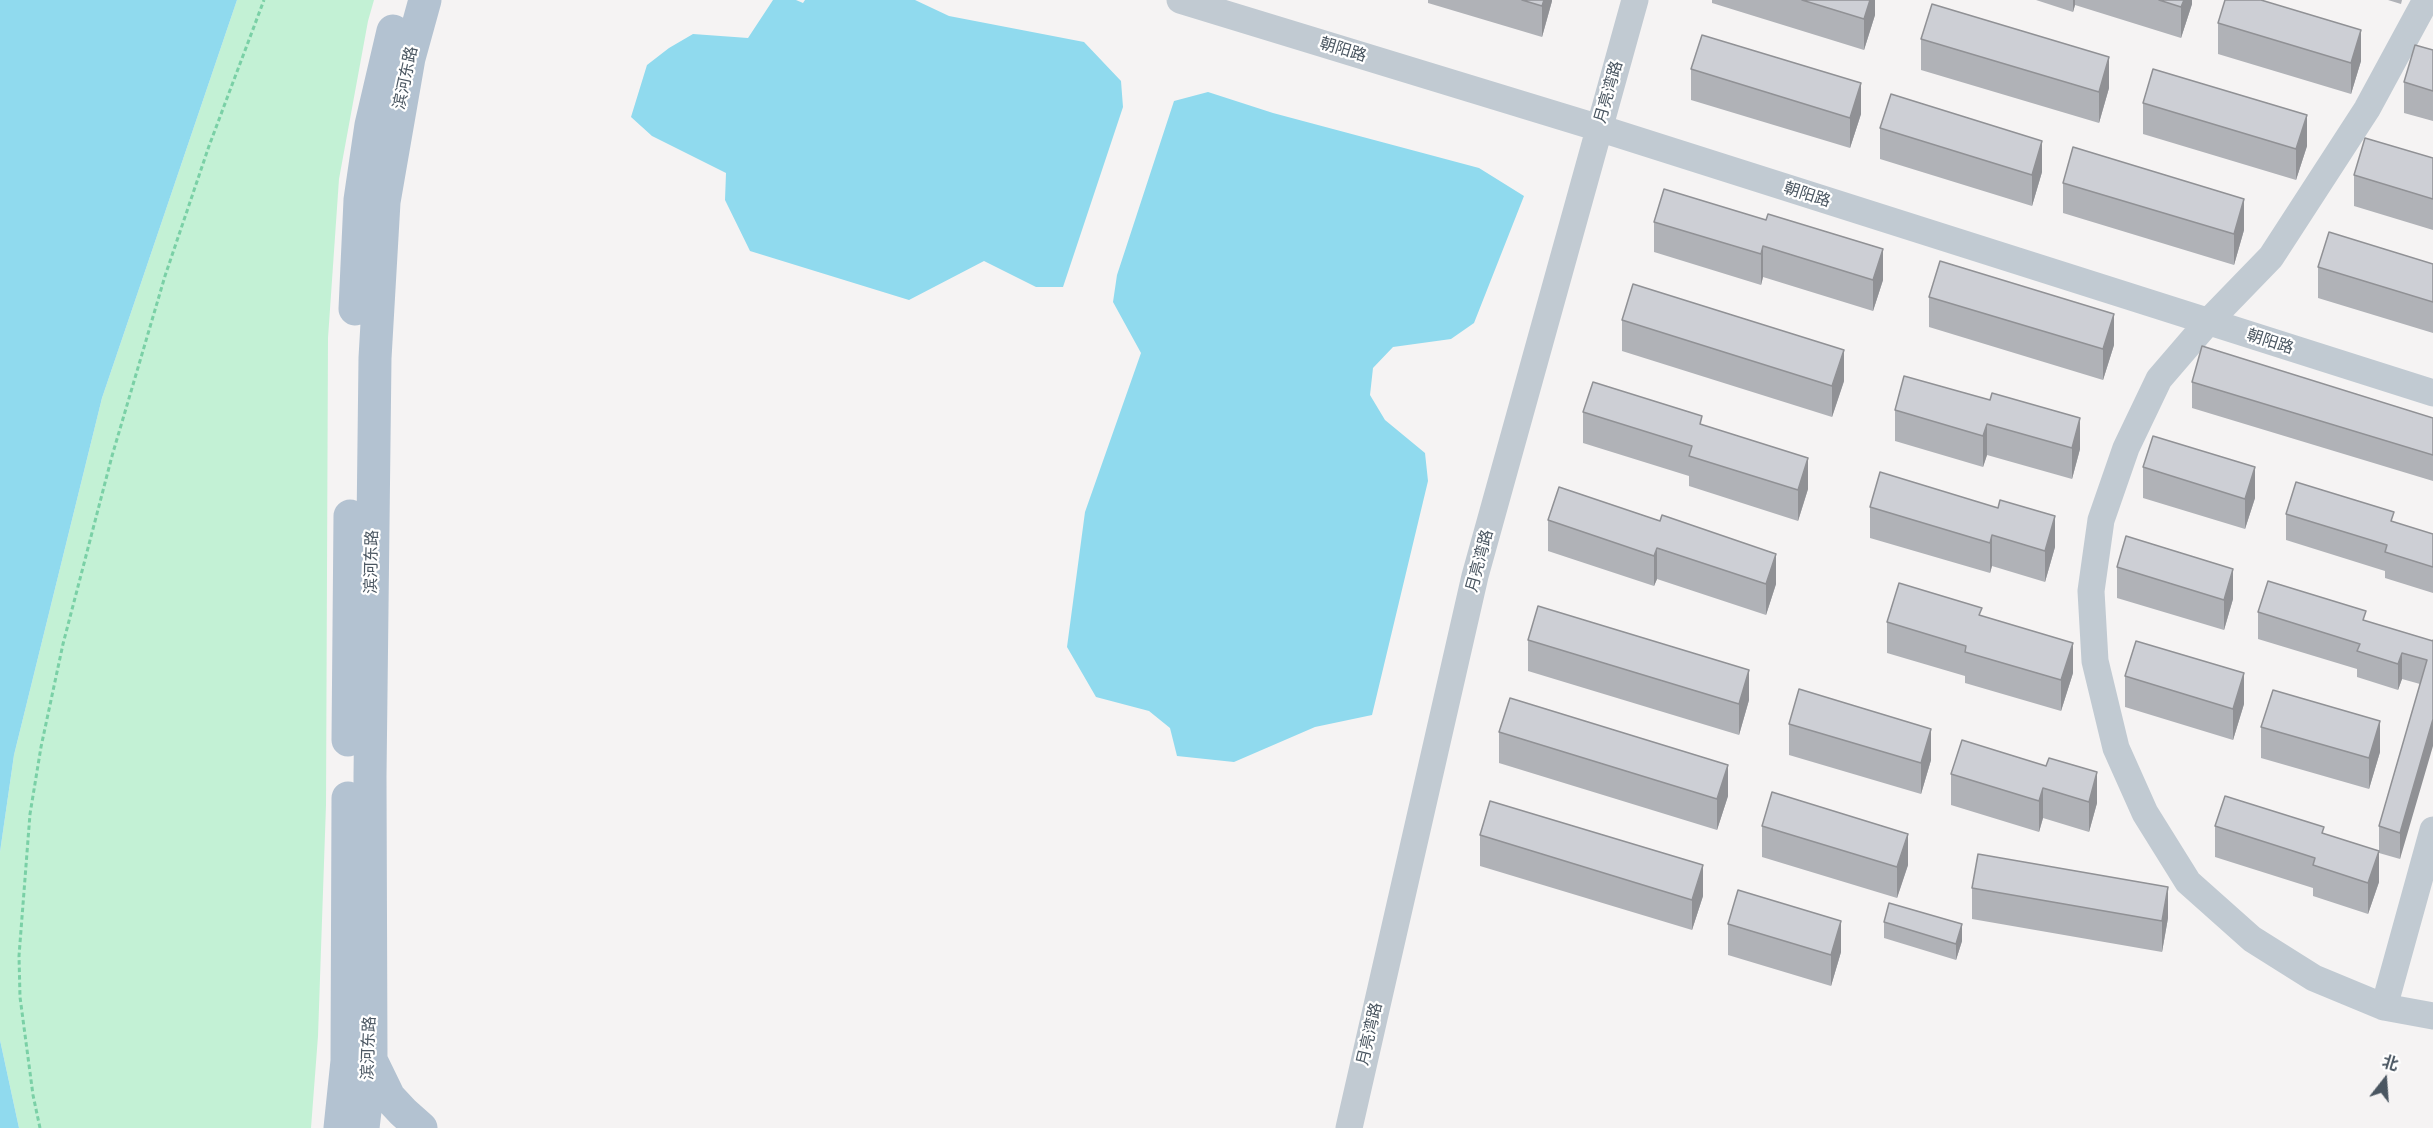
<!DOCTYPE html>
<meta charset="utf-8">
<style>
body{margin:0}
#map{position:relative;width:2433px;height:1128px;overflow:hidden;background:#f5f3f3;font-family:"IBM Plex Sans","Noto Sans SC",sans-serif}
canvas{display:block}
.north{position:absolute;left:2355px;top:1050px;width:60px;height:60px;-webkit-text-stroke:4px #fff;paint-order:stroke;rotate:17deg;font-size:16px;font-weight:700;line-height:24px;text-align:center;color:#4a5661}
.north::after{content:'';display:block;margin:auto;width:21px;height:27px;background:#4a5661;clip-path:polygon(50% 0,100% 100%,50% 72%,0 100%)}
</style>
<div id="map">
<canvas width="2433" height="1128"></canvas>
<div class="north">北</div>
</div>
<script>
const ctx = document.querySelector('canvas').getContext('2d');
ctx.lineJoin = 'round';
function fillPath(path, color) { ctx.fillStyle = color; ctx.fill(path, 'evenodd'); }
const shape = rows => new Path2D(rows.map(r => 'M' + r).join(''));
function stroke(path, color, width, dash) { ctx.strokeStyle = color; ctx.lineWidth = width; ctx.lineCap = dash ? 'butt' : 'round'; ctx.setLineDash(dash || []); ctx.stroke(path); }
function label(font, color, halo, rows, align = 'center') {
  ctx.font = font + ' "IBM Plex Sans","Noto Sans SC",sans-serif'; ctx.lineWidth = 4.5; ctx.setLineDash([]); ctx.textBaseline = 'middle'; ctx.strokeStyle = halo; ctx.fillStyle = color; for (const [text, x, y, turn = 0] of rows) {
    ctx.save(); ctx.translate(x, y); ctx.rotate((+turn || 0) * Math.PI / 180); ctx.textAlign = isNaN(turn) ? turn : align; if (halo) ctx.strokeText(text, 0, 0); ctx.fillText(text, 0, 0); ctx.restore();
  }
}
fillPath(shape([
 [237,0,374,0,368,21,339,179,328,338,326,805,318,1036,311,1128,19,1128,0,1040,0,852,14,755,102,398]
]), '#c3f1d5');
fillPath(shape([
 [0,0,237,0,102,398,14,755,0,852],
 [773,0,796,0,803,3,805,0,915,0,949,16,1084,42,1121,81,1123,107,1063,287,1036,287,984,261,909,300,750,251,725,200,726,173,652,136,631,117,647,65,669,48,693,34,748,38],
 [1208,92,1273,113,1479,168,1524,196,1474,323,1451,339,1393,347,1373,368,1370,395,1385,420,1425,453,1428,481,1372,715,1315,727,1234,762,1177,756,1170,728,1149,711,1096,697,1067,647,1085,512,1141,353,1113,302,1117,275,1174,101],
 [0,1040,19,1128,0,1128]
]), '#90daee');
stroke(shape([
 [40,1128,33,1095,20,997,19,956,30,814,41,747,63,644,112,456,165,276,209,146,264,0]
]), '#7ad0a6', 3, [4.5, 3]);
stroke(shape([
 [1180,0,1599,128,2433,393],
 [2426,0,2367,109,2271,257,2208,322,2159,379,2126,448,2101,520,2091,591,2095,661,2116,748,2145,813,2188,882,2252,939,2314,978,2384,1007,2433,1016],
 [2384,1007,2433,830],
 [1349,1128,1475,576,1635,0]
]), '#c1cad2', 27);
stroke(shape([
 [355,309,360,200,371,125,393,31],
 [348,740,350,516],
 [371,1060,389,1097,403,1112,421,1128],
 [340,1128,347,1061,348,798],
 [363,1128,371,1060,370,776,375,358,384,202,409,58,425,0]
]), '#b3c2d1', 33);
fillPath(shape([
 [1428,0,1552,0,1552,1,1542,37,1428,3],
 [1712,0,1875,0,1875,15,1864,50,1712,3],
 [2036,0,2192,0,2192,4,2181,38,2075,5,2073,12],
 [2388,0,2402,0,2401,4],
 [2218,23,2361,61,2351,94,2218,54],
 [1921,39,2109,88,2099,123,1921,70],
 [2433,50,2433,121,2404,113,2404,82],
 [1691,69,1861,114,1850,148,1691,100],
 [2143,103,2307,146,2296,180,2143,134],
 [1880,128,2042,172,2032,206,1880,159],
 [2433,158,2433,230,2354,206,2354,175],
 [2063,183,2244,230,2234,265,2063,213],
 [1664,189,1883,280,1873,311,1763,277,1761,285,1654,252,1654,222],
 [2433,264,2433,333,2318,298,2318,267],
 [1929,297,2114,345,2103,380,1929,327],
 [1622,320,1844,381,1832,417,1622,351],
 [1904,376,2080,449,2072,479,1987,455,1983,467,1895,441,1895,410],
 [2192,382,2433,418,2433,481,2192,408],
 [1583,412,1702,425,1808,489,1798,521,1689,486,1689,476,1583,443],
 [2143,467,2255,498,2245,529,2143,498],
 [1559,487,1776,584,1766,615,1657,579,1654,586,1548,551,1548,520],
 [1870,507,2055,547,2045,582,1992,566,1990,573,1870,538],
 [2286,514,2433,534,2433,593,2385,578,2385,571,2286,540],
 [2117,567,2233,599,2224,630,2117,598],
 [2258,612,2366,621,2433,641,2400,859,2379,853,2379,826,2420,684,2402,679,2398,690,2357,677,2357,669,2258,639],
 [1982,616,2073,673,2061,711,1965,683,1965,676,1887,653,1887,622],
 [1528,640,1749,700,1739,735,1528,671],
 [2125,676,2244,704,2233,740,2125,707],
 [1789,724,1931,760,1921,794,1789,755],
 [2261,727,2380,752,2369,789,2261,758],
 [1499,732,1728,796,1717,830,1499,763],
 [2046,766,2097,803,2089,832,2043,818,2039,832,1951,805,1951,774],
 [1762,826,1908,865,1897,898,1762,857],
 [2215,826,2324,834,2379,882,2368,914,2313,896,2313,888,2215,857],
 [1480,835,1703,896,1692,930,1480,866],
 [1972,888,2168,918,2162,952,1972,919],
 [1884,922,1962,941,1956,960,1884,938],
 [1728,924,1841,952,1831,986,1728,955]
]), '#b0b2b7');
fillPath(shape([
 [1544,0,1552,0,1552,1,1542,37,1542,6],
 [1870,0,1875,0,1875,15,1864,50,1864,19],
 [2073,0,2075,0,2075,5,2073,12],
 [2184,0,2192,0,2192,4,2181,38,2181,7],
 [2361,30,2361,61,2351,94,2351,63],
 [2109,57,2109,88,2099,123,2099,92],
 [1861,83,1861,114,1850,148,1850,118],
 [2307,115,2307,146,2296,180,2296,149],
 [2042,141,2042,172,2032,206,2032,175],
 [2244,199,2244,230,2234,265,2234,234],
 [1763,246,1763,277,1761,285,1761,254],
 [1883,249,1883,280,1873,311,1873,280],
 [2114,314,2114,345,2103,380,2103,349],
 [1844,350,1844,381,1832,417,1832,386],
 [2080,418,2080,449,2072,479,2072,448],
 [1987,424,1987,455,1983,467,1983,436],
 [1808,458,1808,489,1798,521,1798,490],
 [2255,467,2255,498,2245,529,2245,499],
 [2055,516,2055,547,2045,582,2045,551],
 [1992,535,1992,566,1990,573,1990,543],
 [1657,548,1657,579,1654,586,1654,556],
 [1776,554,1776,584,1766,615,1766,584],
 [2233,569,2233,599,2224,630,2224,600],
 [2073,643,2073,673,2061,711,2061,680],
 [2402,653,2402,679,2398,690,2398,664],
 [1749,670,1749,700,1739,735,1739,704],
 [2244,673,2244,704,2233,740,2233,709],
 [2433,719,2433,746,2400,859,2400,833],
 [2380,721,2380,752,2369,789,2369,758],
 [1931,729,1931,760,1921,794,1921,763],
 [1728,765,1728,796,1717,830,1717,799],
 [2097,772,2097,803,2089,832,2089,802],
 [2043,788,2043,818,2039,832,2039,801],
 [1908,834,1908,865,1897,898,1897,867],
 [2379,851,2379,882,2368,914,2368,883],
 [1703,865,1703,896,1692,930,1692,900],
 [2168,887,2168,918,2162,952,2162,921],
 [1841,921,1841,952,1831,986,1831,955],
 [1962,924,1962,941,1956,960,1956,944]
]), '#909195');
const building = shape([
 [1522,0,1544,0,1542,6,1522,0],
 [1802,0,1870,0,1864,19,1802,0],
 [2159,0,2184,0,2181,7,2159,0],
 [2225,0,2261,0,2361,30,2351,63,2218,23,2225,0],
 [1932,4,2109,57,2099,92,1921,39,1932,4],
 [1702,35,1861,83,1850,118,1691,69,1702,35],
 [2415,45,2433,50,2433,91,2404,82,2415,45],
 [2153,69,2307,115,2296,149,2143,103,2153,69],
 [1891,94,2042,141,2032,175,1880,128,1891,94],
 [2365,138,2433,158,2433,199,2354,175,2365,138],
 [2073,147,2244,199,2234,234,2063,183,2073,147],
 [1664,189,1766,220,1768,214,1883,249,1873,280,1763,246,1761,254,1654,222,1664,189],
 [2329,232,2433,264,2433,302,2318,267,2329,232],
 [1940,261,2114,314,2103,349,1929,297,1940,261],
 [1633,284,1844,350,1832,386,1622,320,1633,284],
 [2202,346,2433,418,2433,455,2192,382,2202,346],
 [1904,376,1990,400,1992,393,2080,418,2072,448,1987,424,1983,436,1895,410,1904,376],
 [1593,382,1702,416,1700,424,1808,458,1798,490,1689,456,1692,446,1583,412,1593,382],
 [2153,436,2255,467,2245,499,2143,467,2153,436],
 [1880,472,1998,508,2000,500,2055,516,2045,551,1992,535,1990,543,1870,507,1880,472],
 [2296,482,2394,512,2391,521,2433,534,2433,567,2385,552,2387,545,2286,514,2296,482],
 [1559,487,1660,521,1662,515,1776,554,1766,584,1657,548,1654,556,1548,520,1559,487],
 [2126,536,2233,569,2224,600,2117,567,2126,536],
 [2268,581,2366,611,2363,620,2433,641,2433,640,2433,719,2400,833,2379,826,2427,660,2402,653,2398,664,2357,651,2360,644,2258,612,2268,581],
 [1899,583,1982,608,1979,615,2073,643,2061,680,1965,652,1966,646,1887,622,1899,583],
 [1538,606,1749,670,1739,704,1528,640,1538,606],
 [2136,641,2244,673,2233,709,2125,676,2136,641],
 [1799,689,1931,729,1921,763,1789,724,1799,689],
 [2273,690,2380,721,2369,758,2261,727,2273,690],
 [1510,698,1728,765,1717,799,1499,732,1510,698],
 [1962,740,2046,766,2049,758,2097,772,2089,802,2043,788,2039,801,1951,774,1962,740],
 [1772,792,1908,834,1897,867,1762,826,1772,792],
 [2225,796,2324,827,2322,833,2379,851,2368,883,2313,865,2315,858,2215,826,2225,796],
 [1490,801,1703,865,1692,900,1480,835,1490,801],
 [1978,854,2168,887,2162,921,1972,888,1978,854],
 [1738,890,1841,921,1831,955,1728,924,1738,890],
 [1889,903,1962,924,1956,944,1884,922,1889,903]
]);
fillPath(building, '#cdcfd5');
stroke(building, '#909195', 1.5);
label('16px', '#4a5661', '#fff', [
 ["朝阳路",1343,50,17],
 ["滨河东路",406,78,-78],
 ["月亮湾路",1609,92,-74],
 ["朝阳路",1807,195,18],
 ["朝阳路",2270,342,18],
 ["月亮湾路",1480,561,-75],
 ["滨河东路",372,562,-89],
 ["月亮湾路",1370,1034,-77],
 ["滨河东路",369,1048,-88]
]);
</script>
